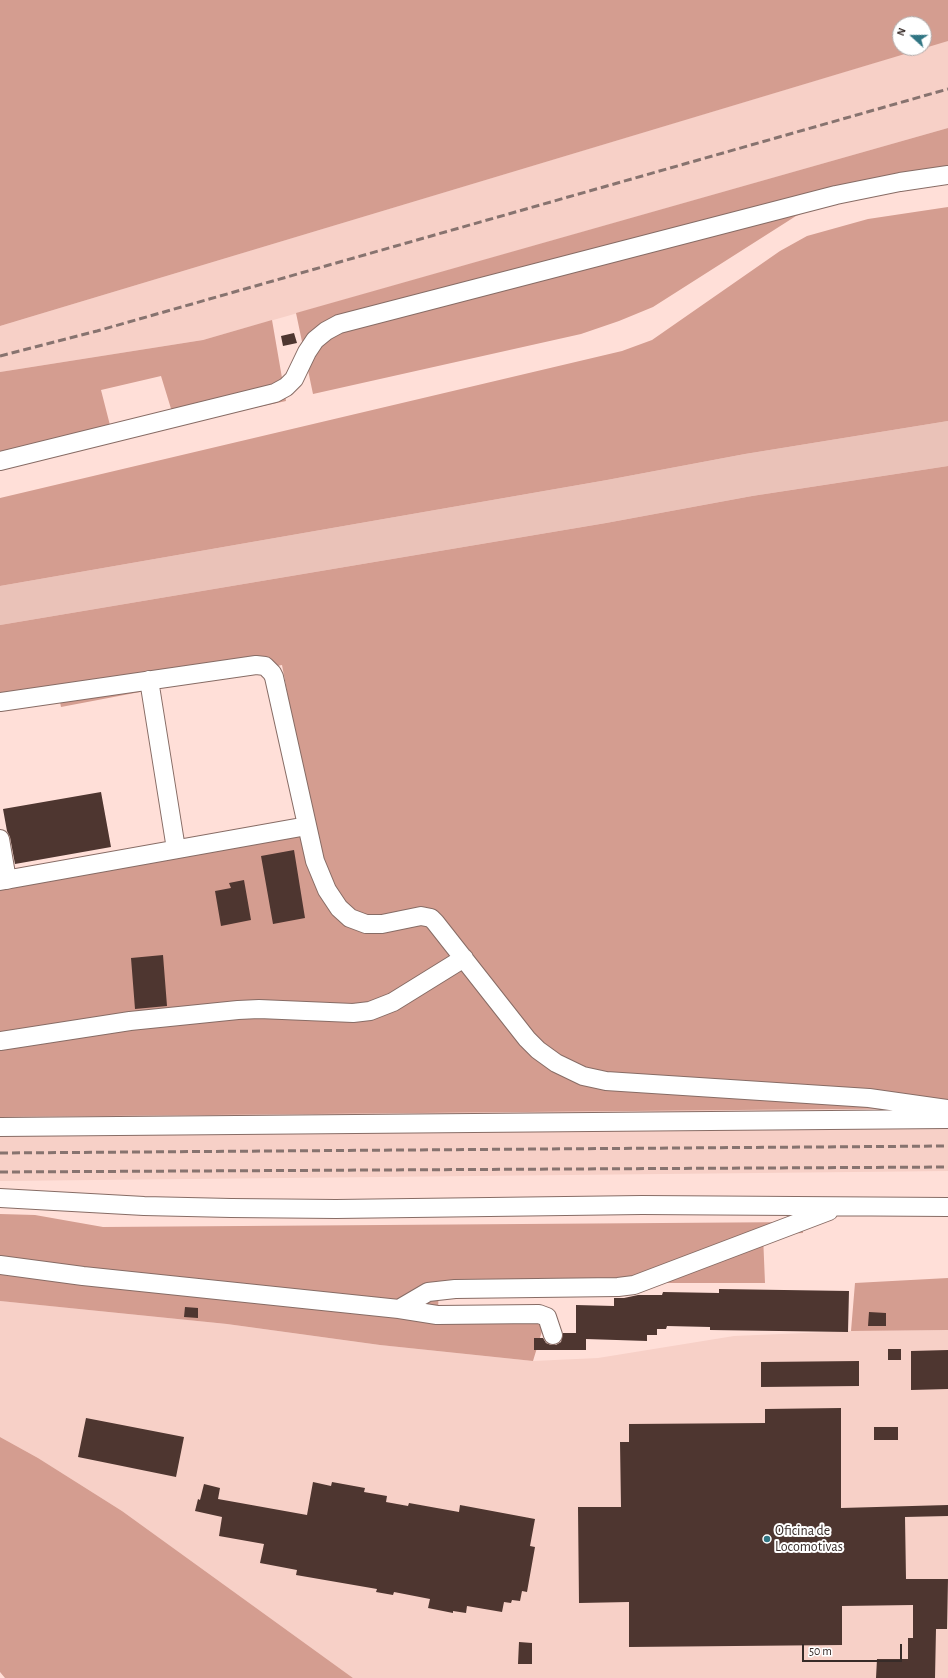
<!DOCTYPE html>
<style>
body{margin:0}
#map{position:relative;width:948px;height:1678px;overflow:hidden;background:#ffdfd8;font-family:"Alegreya Sans",sans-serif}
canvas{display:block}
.north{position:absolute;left:892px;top:16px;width:40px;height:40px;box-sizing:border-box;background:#fff;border:1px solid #afaaa9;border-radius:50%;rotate:291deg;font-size:11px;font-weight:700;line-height:16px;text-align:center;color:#372b28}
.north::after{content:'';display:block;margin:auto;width:14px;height:18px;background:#307583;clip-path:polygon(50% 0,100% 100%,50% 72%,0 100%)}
.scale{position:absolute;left:802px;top:1644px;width:100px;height:18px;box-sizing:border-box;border:2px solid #372b28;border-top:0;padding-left:5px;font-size:12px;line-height:14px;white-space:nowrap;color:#372b28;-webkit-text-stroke:3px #fff;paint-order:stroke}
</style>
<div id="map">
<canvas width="948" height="1678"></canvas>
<div class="north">N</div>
<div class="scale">50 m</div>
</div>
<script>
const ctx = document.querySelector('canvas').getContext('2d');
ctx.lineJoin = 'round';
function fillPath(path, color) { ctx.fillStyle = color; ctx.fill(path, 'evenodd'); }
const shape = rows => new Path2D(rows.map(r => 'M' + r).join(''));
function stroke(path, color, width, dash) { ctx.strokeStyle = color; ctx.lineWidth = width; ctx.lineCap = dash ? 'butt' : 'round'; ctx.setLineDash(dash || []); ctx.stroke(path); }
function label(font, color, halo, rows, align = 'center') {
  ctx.font = font + ' "Alegreya Sans",sans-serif'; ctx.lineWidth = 4; ctx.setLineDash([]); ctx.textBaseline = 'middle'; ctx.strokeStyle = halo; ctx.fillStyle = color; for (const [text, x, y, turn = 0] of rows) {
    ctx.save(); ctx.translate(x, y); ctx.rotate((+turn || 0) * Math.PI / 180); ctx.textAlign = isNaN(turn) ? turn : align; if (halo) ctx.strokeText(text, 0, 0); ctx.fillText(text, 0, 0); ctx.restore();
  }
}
fillPath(shape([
 [948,39,948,128,203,340,0,372,0,326,864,66,920,48,924,48],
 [948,1108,948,1171,0,1181,0,1117],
 [0,1301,227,1324,380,1345,533,1361,598,1358,734,1336,851,1331,948,1330,948,1678,353,1678,122,1511,38,1458,0,1437]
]), '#f7d0c7');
fillPath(shape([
 [948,421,948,466,752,496,606,523,0,625,0,586,607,480,745,454]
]), '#eac2b8');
fillPath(shape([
 [0,0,948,0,948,41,0,326],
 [900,24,924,24,924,48,900,48],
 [948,128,948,183,828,202,796,216,653,307,619,321,581,334,313,394,296,313],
 [948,207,948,421,745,454,607,480,0,586,0,498,622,351,652,340,780,251,807,236,868,219],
 [272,320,286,401,176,425,161,376,101,390,113,437,0,463,0,372,203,340],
 [948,466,948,1108,0,1117,0,888,313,829,282,665,61,707,58,692,0,702,0,625,606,523,752,496],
 [0,1214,35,1215,103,1227,802,1222,803,1233,763,1235,765,1283,439,1283,438,1311,546,1318,533,1361,380,1345,227,1324,0,1301],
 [948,1278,948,1330,851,1331,855,1283],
 [0,1437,38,1458,122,1511,353,1678,5,1678,0,1672]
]), '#d49d90');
fillPath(shape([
 [294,333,297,343,283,346,281,336],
 [101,792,111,847,15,864,10,837,7,831,3,809],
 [294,850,305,918,273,924,261,856],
 [244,880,251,920,221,926,215,891,231,888,229,883],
 [163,955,167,1006,135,1009,131,958],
 [719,1289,849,1291,848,1332,710,1330,710,1327,667,1326,666,1329,657,1329,657,1335,647,1335,647,1341,586,1339,586,1350,534,1350,534,1338,543,1338,546,1343,551,1345,556,1345,561,1342,563,1333,576,1333,576,1305,614,1306,614,1298,624,1298,638,1295,662,1295,663,1292,719,1293],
 [185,1307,198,1308,198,1318,184,1317],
 [869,1312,886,1313,886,1326,868,1326],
 [888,1349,901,1349,901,1360,888,1360],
 [948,1350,948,1389,911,1390,911,1351],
 [859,1361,859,1386,761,1387,761,1362],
 [841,1408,841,1508,948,1505,948,1516,905,1517,906,1579,948,1579,947,1629,936,1629,935,1678,876,1678,877,1659,908,1659,908,1638,913,1638,913,1605,842,1606,842,1645,629,1647,629,1602,579,1603,578,1507,621,1507,620,1442,629,1442,629,1424,765,1423,765,1409],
 [86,1418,184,1437,176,1477,78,1457],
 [874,1427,898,1427,898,1440,874,1440],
 [313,1482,331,1486,332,1482,365,1488,364,1492,387,1496,386,1502,408,1506,409,1503,459,1512,460,1505,535,1519,530,1546,535,1547,527,1592,522,1591,520,1601,512,1600,511,1603,504,1602,502,1612,467,1606,466,1613,453,1611,453,1613,428,1608,430,1599,394,1592,393,1595,376,1592,377,1589,296,1575,297,1570,260,1563,264,1544,219,1536,222,1517,195,1511,198,1499,200,1500,204,1484,220,1488,218,1499,307,1515],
 [519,1642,532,1643,532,1664,518,1664]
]), '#4e3630');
const minor = shape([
 [0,461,275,393,286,387,294,379,307,352,315,340,326,331,339,324,836,195,900,182,948,175],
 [149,680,176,849],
 [0,702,256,665,265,666,272,673,274,677,315,861,327,890,339,908,350,918,366,924,382,924,421,916,431,918,435,922,527,1039,538,1050,556,1063,583,1076,606,1081,869,1098,948,1109],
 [0,839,7,880],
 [0,881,307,826],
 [0,1041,130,1021,238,1010,259,1009,353,1013,370,1011,393,1002,464,958],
 [0,1127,948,1119],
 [0,1198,144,1206,231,1208,336,1209,642,1205,948,1207],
 [0,1265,83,1276,399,1309,437,1315,539,1314,547,1317,553,1335],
 [399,1309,428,1292,455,1289,618,1287,634,1285,829,1211]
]);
stroke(minor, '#876c65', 20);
stroke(minor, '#fff', 18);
stroke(shape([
 [0,356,97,331,948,89],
 [0,1153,948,1146],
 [0,1172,948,1167]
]), '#87736f', 3, [8, 4]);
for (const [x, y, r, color] of [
 [767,1539,4,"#307583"]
]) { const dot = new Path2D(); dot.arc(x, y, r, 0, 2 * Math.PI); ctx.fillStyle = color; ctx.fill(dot); stroke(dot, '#fff', 1.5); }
label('14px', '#372b28', '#fff', [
 ["Oficina de",775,1531],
 ["Locomotivas",775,1547]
], 'left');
</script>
